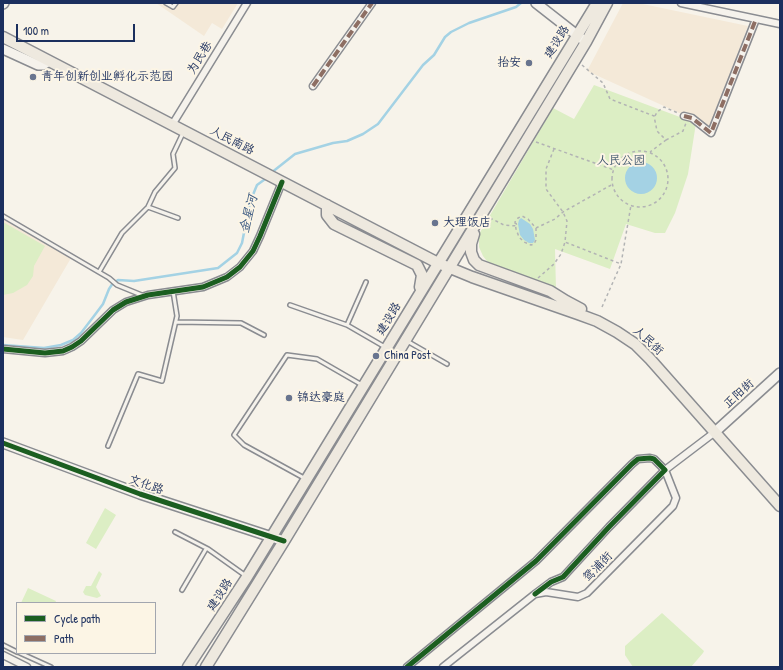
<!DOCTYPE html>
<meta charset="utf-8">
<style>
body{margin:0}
#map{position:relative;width:783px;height:670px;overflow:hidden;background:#f7f3ea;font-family:"Patrick Hand",sans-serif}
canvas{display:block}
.frame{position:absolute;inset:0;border:4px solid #1b2f5e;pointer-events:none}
.legend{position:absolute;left:16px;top:602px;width:140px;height:52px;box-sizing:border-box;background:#fcf5e5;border:1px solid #a2a6af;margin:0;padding:5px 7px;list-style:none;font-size:12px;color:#1b2f5e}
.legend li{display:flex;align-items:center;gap:8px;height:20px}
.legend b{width:20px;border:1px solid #a2a6af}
.scale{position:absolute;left:16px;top:24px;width:119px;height:18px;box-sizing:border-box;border:2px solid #1b2f5e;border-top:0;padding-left:5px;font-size:12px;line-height:14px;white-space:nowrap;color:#1b2f5e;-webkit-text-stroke:3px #fcf5e5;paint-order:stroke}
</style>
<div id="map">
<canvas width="783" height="670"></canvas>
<div class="frame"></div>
<ul class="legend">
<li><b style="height:5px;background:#1b5e20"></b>Cycle path</li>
<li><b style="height:5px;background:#8d6e63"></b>Path</li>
</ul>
<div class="scale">100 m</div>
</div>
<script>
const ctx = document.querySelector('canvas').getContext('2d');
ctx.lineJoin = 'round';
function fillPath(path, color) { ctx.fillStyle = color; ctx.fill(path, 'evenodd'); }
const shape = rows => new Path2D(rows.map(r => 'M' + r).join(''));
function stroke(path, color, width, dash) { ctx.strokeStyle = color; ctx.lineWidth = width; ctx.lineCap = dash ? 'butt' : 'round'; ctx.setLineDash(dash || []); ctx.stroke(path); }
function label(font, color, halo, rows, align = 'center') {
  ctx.font = font + ' "Patrick Hand","LXGW WenKai TC",sans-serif'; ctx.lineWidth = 4; ctx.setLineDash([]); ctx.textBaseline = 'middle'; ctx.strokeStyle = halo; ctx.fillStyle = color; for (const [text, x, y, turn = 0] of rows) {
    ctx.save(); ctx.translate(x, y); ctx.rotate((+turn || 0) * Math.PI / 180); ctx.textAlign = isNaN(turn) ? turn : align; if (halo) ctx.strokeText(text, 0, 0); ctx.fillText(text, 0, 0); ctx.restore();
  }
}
fillPath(shape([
 [156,3,238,3,222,29,212,23,204,36],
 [623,3,638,3,748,26,710,127,587,71],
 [3,219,71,258,23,340,3,337]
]), '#f4e9d8');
fillPath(shape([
 [594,85,696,123,688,174,675,213,665,233,655,233,626,224,610,269,555,249,556,290,490,265,483,256,479,247,479,234,553,108,574,119],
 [3,222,45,246,34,266,33,276,27,285,13,293,3,295],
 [105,508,116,515,96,549,86,543],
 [99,571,102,574,96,587,101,596,97,598,85,595,83,592,86,586,91,586],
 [28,588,56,601,55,603,21,603],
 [662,613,704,651,703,653,691,667,633,667,625,655,625,646]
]), '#dceec4');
fillPath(shape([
 '625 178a16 16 0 1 1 32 0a16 16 0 1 1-32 0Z',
 [521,218,530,224,533,229,535,240,533,243,529,243,524,240,520,235,518,224,519,220]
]), '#a4d2e4');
stroke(shape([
 [271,173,295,154,333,143,347,141,363,134,378,124,423,65,434,55,445,37,451,32,469,23,516,7,521,3],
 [3,345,44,348,61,345,73,340,81,333,94,316,103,304,109,289,113,283,118,280,134,281,218,268,237,253,242,243,250,202,257,185,268,177]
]), '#a4d2e4', 2.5);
const lane = shape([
 [166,3,173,7,176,3],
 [148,207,178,218],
 [3,216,109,278,117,285,144,296],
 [99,272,122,233,148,207,155,192,175,168,173,154,183,133],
 [366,282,347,325,385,347],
 [290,305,347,325],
 [176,322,241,323,264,335],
 [407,341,447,364],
 [108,446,138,374,162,381,177,316,173,291],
 [304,478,244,445,234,435,287,355,317,359,362,385],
 [175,532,208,549,246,576],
 [182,590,206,549],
 [3,645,17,652],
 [20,653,51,667]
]);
const street = shape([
 [681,3,780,24],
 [313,86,372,3],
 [684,116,692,118,711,133,756,19],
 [172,125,247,3],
 [3,349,45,353,63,351,72,347,81,341,113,310,126,302,148,295,203,287,227,277,240,267,253,251,260,236,282,182],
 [3,655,27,667],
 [407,667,536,561,632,464,638,459,650,458,654,459,665,470,609,527,563,577,551,582,535,594],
 [443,667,535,594,546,592,578,597,587,593,673,506,676,498,665,470,715,432]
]);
const secondary = shape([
 [536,3,582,39],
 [3,4,4,3],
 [3,49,38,65,43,65,49,61],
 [715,432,780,373],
 [3,443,140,494,284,541]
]);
const primary = shape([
 [3,37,438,263,472,277,578,314,597,321,617,332,635,344,650,359,780,506],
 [327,205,327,215,334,224,417,265,422,275,420,287],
 [474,234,471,244,471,252,474,260,479,265,550,291,566,301,581,309],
 [188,667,247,577,597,3],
 [206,667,284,541,586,42,607,3]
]);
stroke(lane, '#8a8c91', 6);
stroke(street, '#8a8c91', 9);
stroke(secondary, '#8a8c91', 12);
stroke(primary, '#8a8c91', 13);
stroke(shape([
 [582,65,603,83,610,99,654,116,657,131,666,140,650,152],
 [655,116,657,112,664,107,678,113],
 [666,140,683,131,686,123],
 [536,142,614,170],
 [554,149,546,169,546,189,563,212,567,221,565,242,621,264,631,205],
 '612 179a28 28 0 1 1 56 0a28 28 0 1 1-56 0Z',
 [490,218,504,225,517,226,516,223],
 [536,228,536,240,534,244,531,245,524,242,519,237,516,229,515,222,518,218,522,216,528,219,536,228,555,219,563,212,613,184],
 [538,278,554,264,561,254,565,242],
 [602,307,621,264]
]), '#b2b3b4', 1.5, [3, 3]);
stroke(lane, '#f5f2ec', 3);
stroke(street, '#f5f2ec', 6);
stroke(secondary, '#f5f2ec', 9);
stroke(primary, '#eee9df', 10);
stroke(shape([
 [313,86,372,3],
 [684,116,692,118,711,133,756,19]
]), '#8d6e63', 4, [8, 4]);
stroke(shape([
 [3,349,45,353,63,351,72,347,81,341,113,310,126,302,148,295,203,287,227,277,240,267,253,251,260,236,282,182],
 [3,443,140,494,284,541],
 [407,667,536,561,632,464,638,459,650,458,654,459,665,470,609,527,563,577,551,582,535,594]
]), '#1b5e20', 5);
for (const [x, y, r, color] of [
 [529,63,4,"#68748f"],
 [33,77,4,"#68748f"],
 [435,223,4,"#68748f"],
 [376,356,4,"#68748f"],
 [289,398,4,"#68748f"]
]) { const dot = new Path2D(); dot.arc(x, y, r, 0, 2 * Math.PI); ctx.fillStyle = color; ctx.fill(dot); stroke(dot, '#fcf5e5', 1.5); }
label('12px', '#1b2f5e', '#fcf5e5', [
 ["建设路",557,42,-58],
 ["为民巷",200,58,-58],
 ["人民南路",232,141,27],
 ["建设路",389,319,-59],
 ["人民街",648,341,42],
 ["正阳街",739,394,-42],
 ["文化路",146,485,19],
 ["鸳浦街",598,567,-46],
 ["建设路",220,595,-57]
]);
label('12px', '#1b2f5e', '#fcf5e5', [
 ["抬安",521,63,"right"],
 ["青年创新创业孵化示范园",41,77],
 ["大理饭店",443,223],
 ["China Post",384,356],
 ["锦达豪庭",297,398]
], 'left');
label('12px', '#3d546c', '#fcf5e5', [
 ["人民公园",621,161]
]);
label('italic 13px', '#34547f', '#fcf5e5', [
 ["金星河",249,214,-76]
]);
</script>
